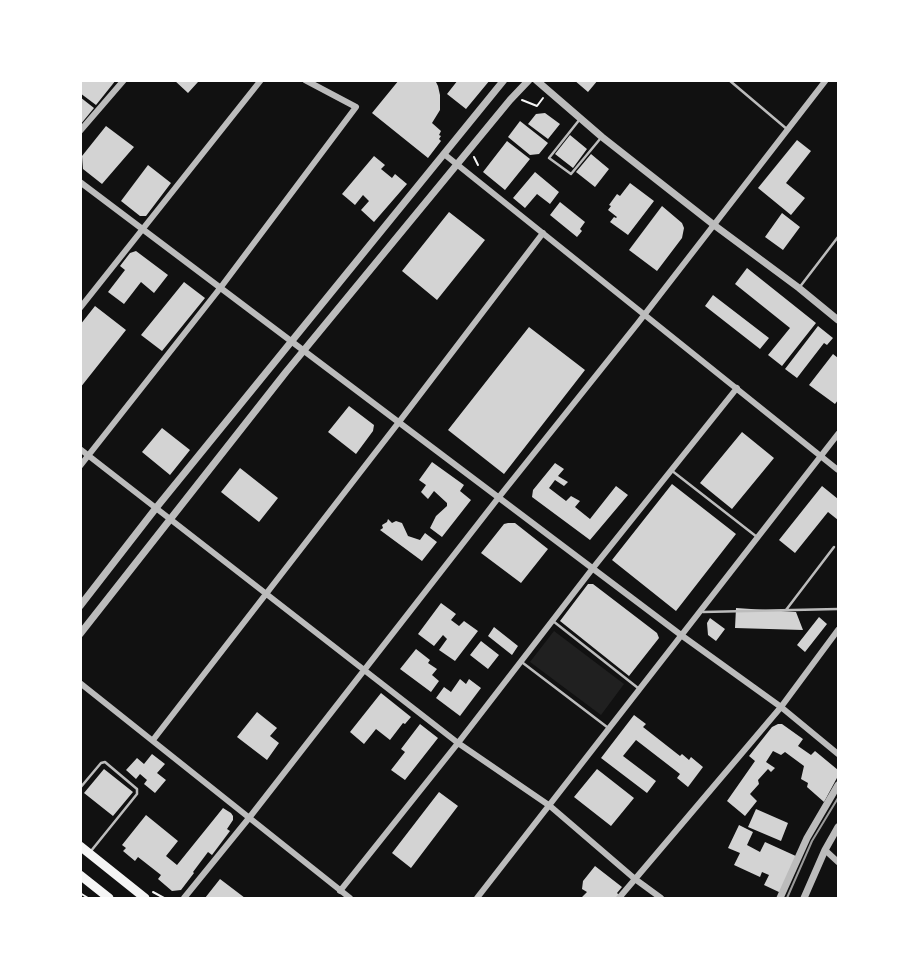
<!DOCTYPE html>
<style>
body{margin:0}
#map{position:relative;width:919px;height:979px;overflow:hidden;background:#111;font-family:Cabin,sans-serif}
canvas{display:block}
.frame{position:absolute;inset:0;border:82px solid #fff;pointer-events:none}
</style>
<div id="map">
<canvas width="919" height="979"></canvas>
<div class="frame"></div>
</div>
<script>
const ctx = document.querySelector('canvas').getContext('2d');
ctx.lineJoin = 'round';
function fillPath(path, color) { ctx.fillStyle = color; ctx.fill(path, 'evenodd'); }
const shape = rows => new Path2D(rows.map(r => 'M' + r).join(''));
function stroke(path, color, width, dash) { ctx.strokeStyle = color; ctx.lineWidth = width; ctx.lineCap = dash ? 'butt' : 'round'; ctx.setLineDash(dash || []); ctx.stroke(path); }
fillPath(shape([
 [554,631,624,684,601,715,530,662]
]), '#202020');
fillPath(shape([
 [80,80,116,80,96,105,80,93],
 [174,80,196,80,198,82,188,93],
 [399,80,435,80,438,86,440,95,440,110,432,123,441,131,439,135,441,136,439,139,441,141,428,158,372,113],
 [458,80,490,80,466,109,447,94],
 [574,80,598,80,588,92],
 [80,97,94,108,80,125],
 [545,113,560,124,548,139,528,124,536,114],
 [520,121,548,143,539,154,530,155,508,137],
 [106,126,134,147,102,184,83,169,82,156],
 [570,135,587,149,573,168,555,154],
 [797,140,811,151,786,183,805,198,791,215,758,188],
 [507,141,530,159,505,190,483,172],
 [591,154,609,169,595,187,576,172],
 [374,156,385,165,381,169,392,178,395,174,407,184,374,222,361,210,369,201,363,195,355,205,342,194],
 [148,165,171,183,146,216,140,216,121,201],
 [535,172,559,192,550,204,537,194,525,208,513,198],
 [630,183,654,201,628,235,610,222,614,217,616,218,617,217,608,210,611,206,609,205,617,194,620,196],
 [560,202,585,222,580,229,582,231,577,237,550,215],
 [662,206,682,223,684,228,682,238,657,271,629,250],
 [449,212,485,240,437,300,402,271],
 [782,213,800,227,783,250,765,237],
 [136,251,168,275,154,293,141,282,124,304,108,292,125,270,120,266,130,253],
 [747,268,816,323,782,366,768,355,790,328,735,284],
 [184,282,205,298,162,351,141,335],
 [713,295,769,338,760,349,705,306],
 [95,306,126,330,80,388,80,325],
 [818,326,833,338,827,345,824,343,797,378,785,369],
 [529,327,585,370,504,474,448,430],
 [833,354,838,358,838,400,835,404,809,385],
 [349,406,374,425,373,431,356,454,328,432],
 [162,428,190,450,170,475,142,452],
 [742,432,774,458,732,509,700,483],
 [432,462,464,485,460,491,471,500,442,537,430,528,436,516,447,506,447,503,434,491,428,499,421,492,426,485,419,480],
 [555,463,564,469,558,476,568,482,564,486,555,480,549,488,566,501,571,496,580,501,575,507,590,519,616,486,628,495,590,540,532,497,533,490],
 [240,468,278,498,259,522,221,492],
 [672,484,736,534,676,611,612,560],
 [822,486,838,499,838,520,828,512,795,553,779,540],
 [388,519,392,523,396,521,402,523,408,536,420,540,425,533,437,542,422,561,380,530,383,528,382,525,387,522],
 [508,523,515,523,548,549,521,583,481,553,504,524],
 [588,584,593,584,657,633,659,638,629,676,560,621],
 [441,603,456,614,451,620,459,626,464,621,478,631,455,661,439,650,447,639,443,635,434,646,418,634],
 [736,608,796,612,803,630,735,628],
 [819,617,827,624,805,652,797,645],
 [710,618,725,629,716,641,708,635,707,623],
 [494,627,518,646,512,655,488,636],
 [481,641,499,655,488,669,470,655],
 [416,649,430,660,428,663,437,669,432,675,439,681,431,692,400,669],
 [460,679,466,684,469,679,481,688,460,716,436,698,444,687,451,692],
 [381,693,411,717,405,724,403,723,390,740,376,729,364,744,350,732],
 [257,712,277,728,270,736,279,743,267,760,237,737],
 [634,715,646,724,643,727,680,756,682,754,689,760,691,757,703,767,688,787,677,778,680,774,636,740,623,756,656,781,647,793,601,758],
 [420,724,438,738,405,780,391,770,405,752,401,749],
 [778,724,782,724,803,739,798,746,811,755,815,751,838,770,838,776,824,802,807,787,808,783,801,779,804,766,785,752,781,755,773,751,766,762,775,768,771,772,768,769,758,780,759,784,750,794,757,801,745,816,727,801,755,761,749,756,772,727],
 [152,754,165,764,157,773,166,780,155,793,144,784,147,780,140,774,136,779,126,770,137,758,144,764],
 [104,769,133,792,113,816,84,793],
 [597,769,634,798,611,826,574,797],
 [439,792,458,806,411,868,392,853],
 [223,808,231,813,233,816,233,820,227,829,230,831,212,855,208,852,193,872,194,873,181,890,172,891,158,879,161,875,138,857,135,861,123,851,126,848,122,845,146,815,178,841,166,856,177,865],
 [756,809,788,823,781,841,748,827],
 [739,825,753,832,747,845,760,852,765,842,798,857,781,893,764,885,769,875,762,872,760,877,734,865,740,853,728,848],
 [595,866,622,887,617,893,619,895,616,898,581,898,587,892,582,889,583,881],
 [220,879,245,898,205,898]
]), '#d3d3d3');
stroke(shape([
 [522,100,537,106,543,98],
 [474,157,478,165],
 [153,892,164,898],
 [80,893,88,898]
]), '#f5f5f5', 2);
stroke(shape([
 [729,80,788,130],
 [580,119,549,158,571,174,600,139],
 [799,288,838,237],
 [671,470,757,537],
 [786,610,834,547],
 [703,612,838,609],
 [553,621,638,688],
 [523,663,607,727],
 [80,788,101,763,105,762,137,789,137,794,91,851]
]), '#bcbcbc', 2.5);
stroke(shape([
 [80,131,124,80],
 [444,154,838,470],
 [80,182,681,635,781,707,838,754],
 [80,308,261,80],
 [80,449,458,743,550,806,635,879,661,898],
 [80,466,221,287,356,107,305,80],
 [80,683,350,898],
 [153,740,399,422,543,233],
 [825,850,838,862],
 [340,891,458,743,593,568,737,388],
 [184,898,249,818,499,497,638,323,826,80],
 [477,898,838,434],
 [619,898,781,707,838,630]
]), '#bcbcbc', 6);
stroke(shape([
 [536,80,602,137,714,225,799,288,838,320],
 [80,606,156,508,504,80],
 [80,634,286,372,510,100,529,80],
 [780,898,807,838,838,785],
 [804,898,825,850,838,827]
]), '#bcbcbc', 7);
stroke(shape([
 [80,846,145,898],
 [80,875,109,898]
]), '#f5f5f5', 9);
stroke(shape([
 [787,898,812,841,838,798]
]), '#9a9a9a', 2);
</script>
